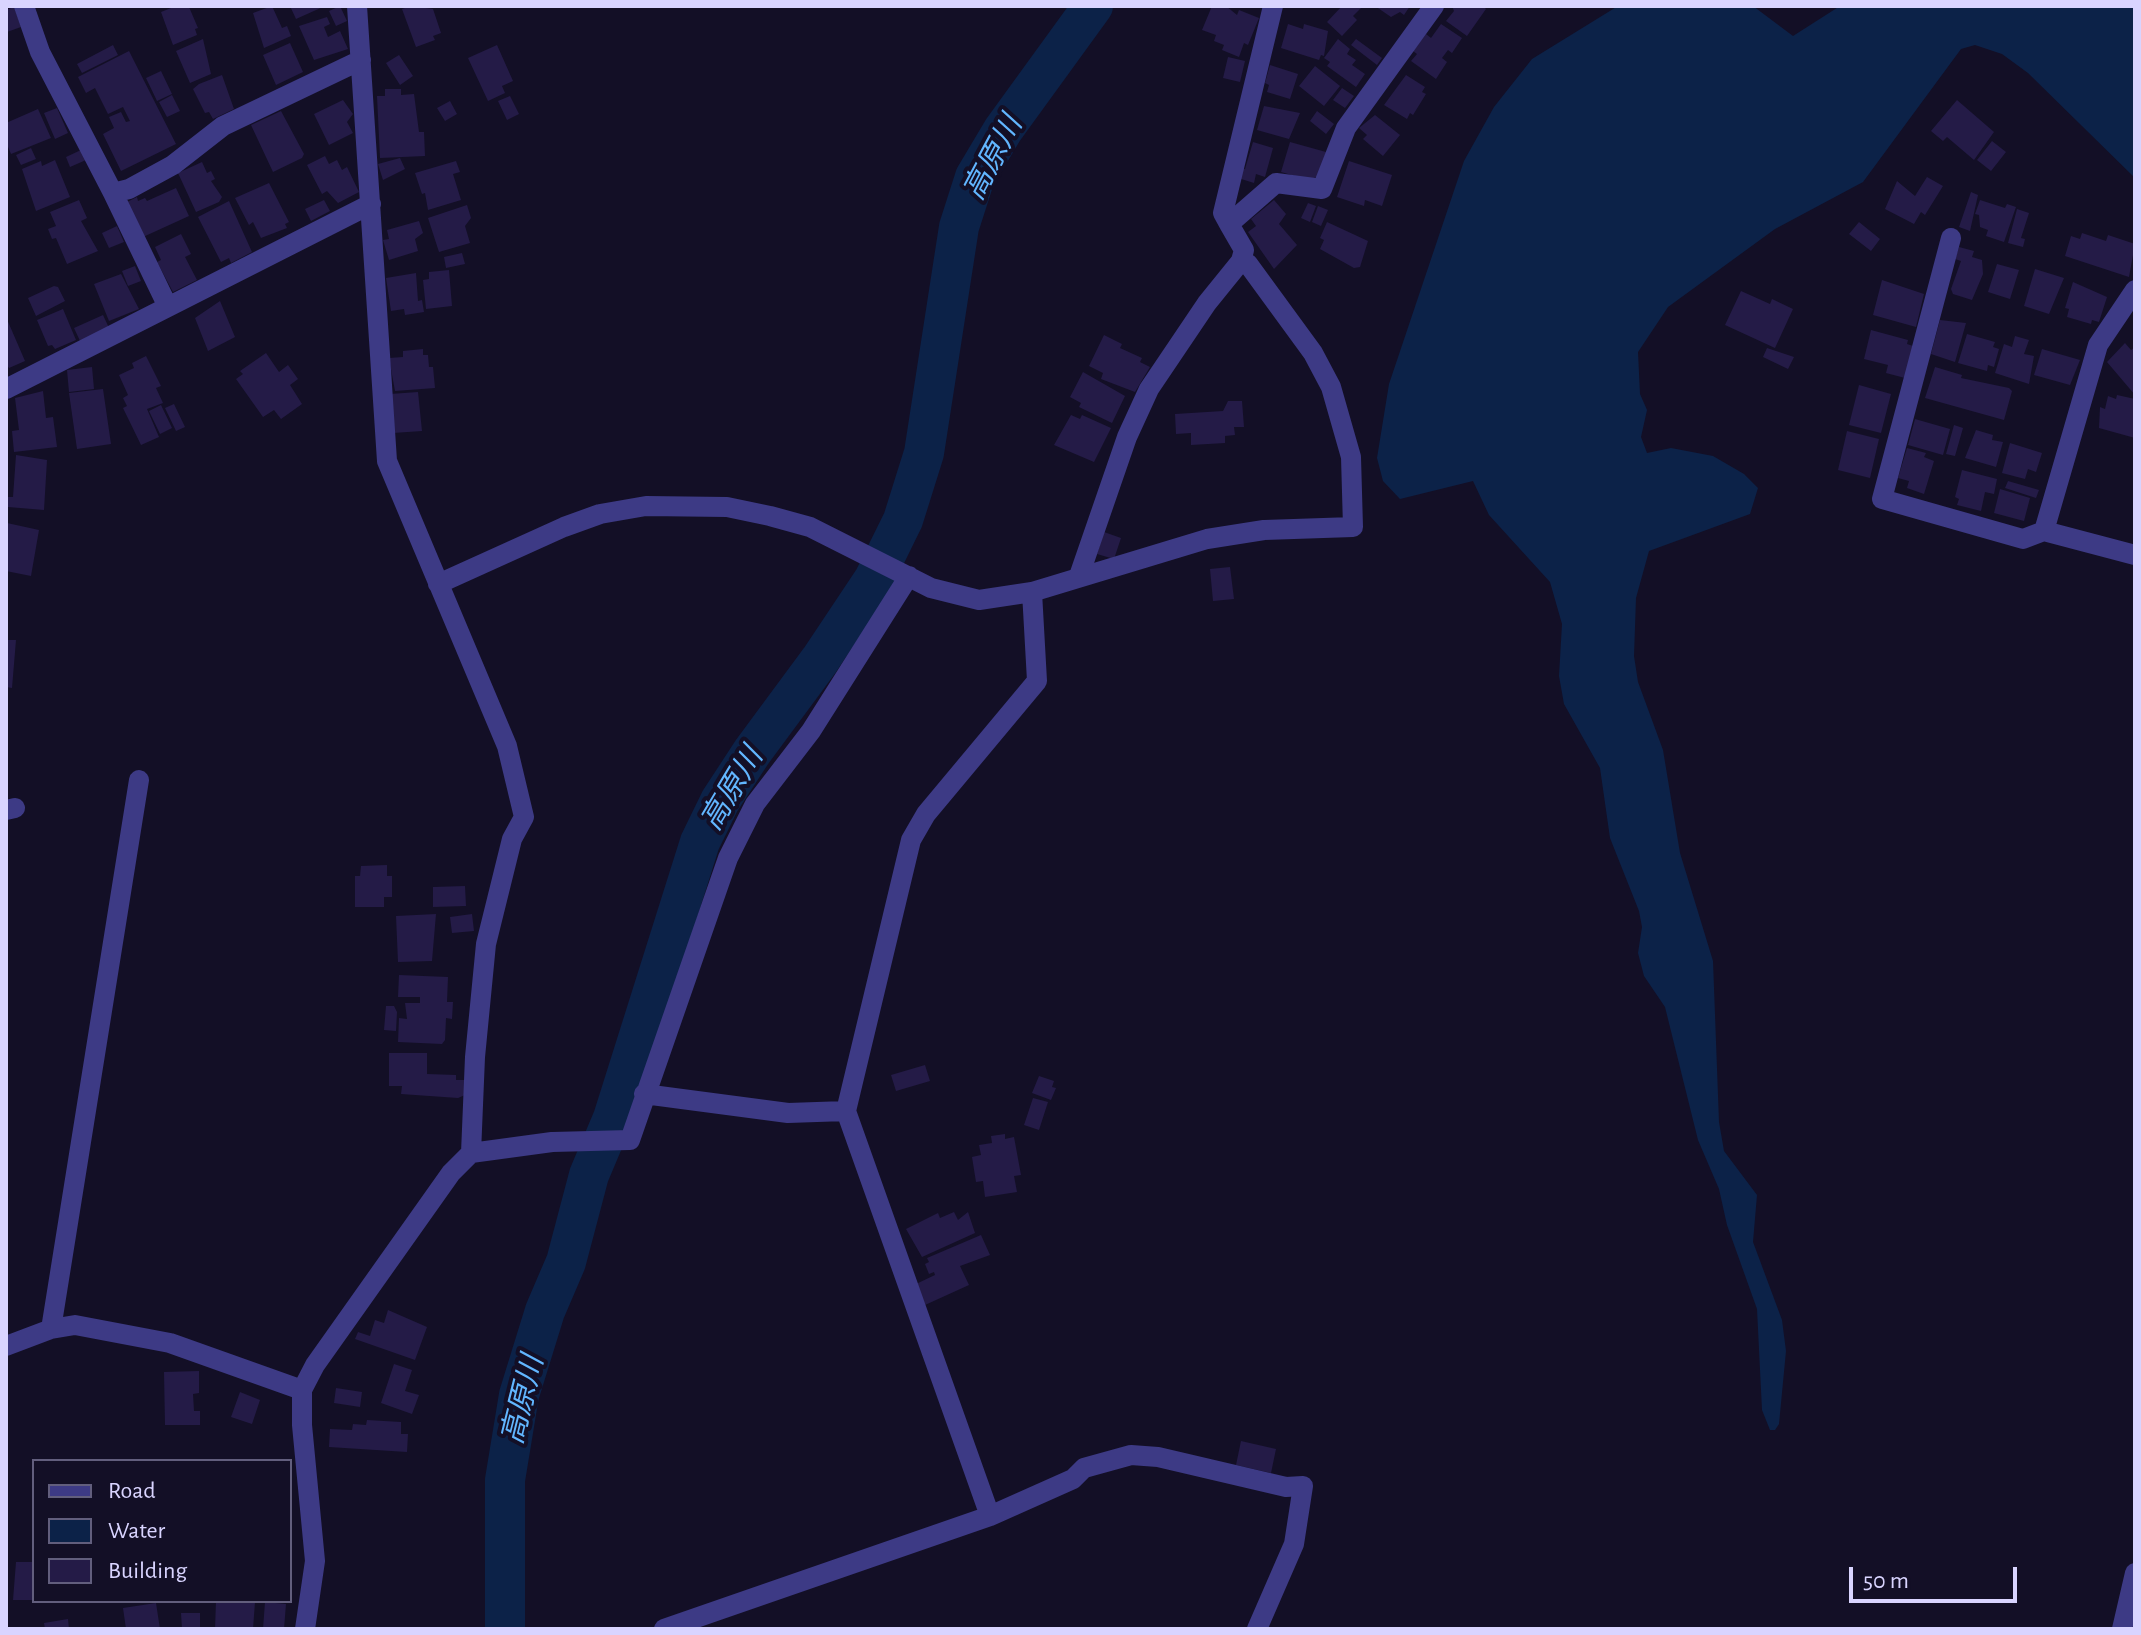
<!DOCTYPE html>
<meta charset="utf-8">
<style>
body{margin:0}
#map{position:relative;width:2141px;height:1635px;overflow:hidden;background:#130f26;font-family:"Alegreya Sans",sans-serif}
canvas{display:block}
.frame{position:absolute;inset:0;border:8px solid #d9d4ff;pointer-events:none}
.legend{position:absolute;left:32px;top:1459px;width:260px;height:144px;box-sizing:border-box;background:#130f26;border:2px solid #625e7d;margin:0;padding:10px 14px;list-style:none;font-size:24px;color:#d9d4ff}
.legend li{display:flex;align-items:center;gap:16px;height:40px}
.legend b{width:40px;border:2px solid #625e7d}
.scale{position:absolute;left:1849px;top:1567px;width:168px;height:36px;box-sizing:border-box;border:4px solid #d9d4ff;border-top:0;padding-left:10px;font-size:24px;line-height:28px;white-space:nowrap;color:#d9d4ff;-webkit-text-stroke:6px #130f26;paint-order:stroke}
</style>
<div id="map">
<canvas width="2141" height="1635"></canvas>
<div class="frame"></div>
<ul class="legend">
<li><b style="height:10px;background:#3d3a85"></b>Road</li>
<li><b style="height:22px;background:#0c2248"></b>Water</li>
<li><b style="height:22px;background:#241b47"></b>Building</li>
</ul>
<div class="scale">50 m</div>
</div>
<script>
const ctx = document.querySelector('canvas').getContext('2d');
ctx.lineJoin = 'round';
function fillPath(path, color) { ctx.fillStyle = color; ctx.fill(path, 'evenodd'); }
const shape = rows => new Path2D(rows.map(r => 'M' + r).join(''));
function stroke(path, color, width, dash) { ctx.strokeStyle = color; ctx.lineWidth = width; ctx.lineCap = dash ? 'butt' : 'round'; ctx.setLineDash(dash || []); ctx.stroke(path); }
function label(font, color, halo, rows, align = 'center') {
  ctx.font = font + ' "Alegreya Sans","Noto Sans JP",sans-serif'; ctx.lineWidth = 8; ctx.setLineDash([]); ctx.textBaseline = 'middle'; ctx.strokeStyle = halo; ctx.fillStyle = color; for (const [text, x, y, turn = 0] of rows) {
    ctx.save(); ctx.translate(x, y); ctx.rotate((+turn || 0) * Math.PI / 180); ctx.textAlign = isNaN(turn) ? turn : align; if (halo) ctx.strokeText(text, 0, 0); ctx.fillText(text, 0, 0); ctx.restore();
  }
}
fillPath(shape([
 [1618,6,1753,6,1793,36,1840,6,2135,6,2135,178,2028,73,2002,54,1975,45,1961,49,1863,182,1775,229,1705,280,1668,307,1638,352,1640,394,1647,410,1641,437,1647,453,1671,448,1713,456,1744,474,1758,488,1750,514,1649,551,1636,598,1634,656,1638,682,1663,750,1680,853,1713,961,1719,1122,1724,1151,1757,1195,1753,1242,1782,1320,1786,1351,1779,1424,1775,1430,1770,1430,1762,1410,1757,1309,1727,1225,1719,1189,1698,1140,1665,1007,1644,976,1638,953,1642,927,1639,911,1610,838,1600,768,1564,704,1559,676,1562,624,1550,582,1489,515,1473,481,1400,499,1383,481,1377,458,1389,384,1464,161,1494,107,1532,59]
]), '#0c2248');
stroke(shape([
 [505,1629,505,1480,519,1395,545,1311,566,1262,589,1175,613,1118,700,842,720,801,752,752,820,660,874,579,903,520,924,453,959,227,975,177,1003,130,1093,6]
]), '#0c2248', 40);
fillPath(shape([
 [176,6,189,7,198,28,195,29,197,35,173,45,161,12],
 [272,6,282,28,287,26,291,36,264,48,253,13],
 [290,6,325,6,296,19],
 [340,6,347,21,336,26,329,11],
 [411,6,433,9,441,33,433,36,435,40,416,47,402,9],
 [1212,6,1226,6,1237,15,1239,10,1259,18,1248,45,1244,43,1239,57,1222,50,1224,45,1214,41,1216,35,1202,30],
 [1342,6,1363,6,1353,16,1357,20,1342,36,1327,22],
 [1375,6,1410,6,1404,15,1400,12,1391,17],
 [1452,6,1483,6,1486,9,1467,36,1446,21,1454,11],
 [14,7,21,27,7,32,6,10],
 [327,17,330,24,324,27,328,37,340,31,348,49,314,60,299,26],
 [1288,24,1303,29,1304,24,1328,31,1324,56,1321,55,1319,60,1281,48],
 [1441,24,1462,38,1452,53,1448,50,1442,58,1447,62,1436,79,1411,61,1417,54,1413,51,1426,34,1431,38],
 [203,39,211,74,190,83,176,51],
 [1338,39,1350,49,1347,54,1356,60,1352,65,1365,74,1356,87,1327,66,1330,62,1324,58],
 [1356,39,1382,58,1377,65,1351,45],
 [290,43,303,72,276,85,263,55],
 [113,45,118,55,82,73,77,64],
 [497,45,513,81,502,86,505,93,488,101,468,58],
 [129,51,176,144,121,171,103,134,114,128,109,117,121,112,126,122,130,121,123,107,108,114,95,88,86,93,78,77],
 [399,55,413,76,400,85,386,63],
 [1228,57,1245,61,1240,82,1223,78],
 [1270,65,1298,74,1290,99,1267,92,1269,85,1265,83],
 [1315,66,1340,86,1324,106,1299,86],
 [161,71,172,94,157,101,146,78],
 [222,75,234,109,213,119,209,112,205,113,193,89,199,84],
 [1406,75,1425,87,1422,92,1426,94,1413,115,1410,113,1407,119,1384,105],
 [1342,88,1354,96,1345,108,1333,100],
 [385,89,401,89,401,95,414,94,419,132,424,132,425,156,380,158,377,96,385,96],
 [172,95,180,111,167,117,159,102],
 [510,96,519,114,507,120,498,101],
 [343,100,353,114,347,122,353,133,329,145,314,114],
 [1957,100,1994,132,1974,160,1947,137,1943,141,1931,131],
 [450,101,457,114,445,121,437,108],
 [1264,106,1300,113,1289,139,1257,130],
 [57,108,68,133,55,139,44,113],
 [38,109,51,138,11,154,6,142,6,123],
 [281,111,304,154,302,158,273,172,251,125],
 [1317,111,1334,124,1326,134,1310,121],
 [1375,115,1400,135,1383,156,1363,139,1367,135,1359,128],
 [1992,141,2006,152,1991,171,1977,160],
 [1253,142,1273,148,1265,177,1256,174,1254,183,1238,178,1241,168,1245,169],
 [1290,142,1326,152,1319,176,1309,180,1281,172],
 [31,148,36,159,21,165,16,155],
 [81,150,86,160,70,167,66,157],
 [325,156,329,164,337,160,342,170,347,167,359,192,338,203,327,191,322,194,307,165],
 [400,158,405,169,383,180,378,164],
 [55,160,70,197,36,211,22,169,41,161,42,166],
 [456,161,460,172,453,174,461,200,428,210,425,193,422,194,415,173],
 [1349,161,1392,175,1382,206,1365,200,1364,206,1337,197],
 [202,162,207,173,211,171,215,179,211,181,222,197,219,202,196,212,178,173],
 [1927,177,1943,186,1925,215,1921,212,1914,224,1885,209,1897,181,1915,196],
 [269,183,289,222,285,224,287,228,261,238,253,222,249,225,235,198],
 [176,188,189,216,143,237,127,202,137,197,138,201,145,198,147,201],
 [1971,192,1978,195,1970,231,1959,227],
 [79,200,87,218,81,221,98,251,67,264,56,238,52,239,48,229,56,226,50,212],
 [324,200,330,211,311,221,305,209],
 [1274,200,1286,214,1279,224,1297,245,1274,269,1248,232,1256,226,1251,219],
 [1980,200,2005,208,2007,204,2016,207,2004,242,1986,236,1988,230,1980,227,1979,215,1975,214],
 [229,201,252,252,231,263,229,258,221,262,198,217],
 [1308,203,1316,206,1310,222,1301,218],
 [467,205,471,218,465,226,470,243,439,252,428,218],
 [1318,206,1328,210,1321,226,1312,222],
 [2017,209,2029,213,2021,238,2025,239,2023,247,2008,243],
 [419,221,423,233,415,239,418,251,389,260,383,240,389,239,387,230],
 [1327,222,1368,241,1360,267,1354,268,1320,249,1324,240,1320,238],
 [1859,222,1880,239,1871,251,1849,234],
 [117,226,124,242,109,248,102,233],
 [2082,233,2106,241,2108,235,2135,244,2129,277,2065,256,2071,236,2080,239],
 [181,234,191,254,185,257,197,280,173,292,157,262,161,260,155,247],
 [1959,247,1974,251,1972,257,1982,260,1983,274,1972,300,1953,294,1951,289,1961,261,1955,259],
 [462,253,465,264,446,268,444,257],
 [1997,264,2019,270,2010,299,1988,292],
 [135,266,141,281,128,286,122,271],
 [2035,269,2064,278,2049,314,2024,306],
 [449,270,452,306,426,309,423,280,429,279,429,272],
 [416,273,418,301,422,300,424,312,405,315,404,309,391,311,386,278],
 [121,274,139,309,109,321,94,284],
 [1882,280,1924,294,1916,327,1873,315],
 [2073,282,2107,297,2099,322,2092,320,2091,324,2067,317,2069,309,2065,308],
 [54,286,58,287,65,301,36,316,28,298],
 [1741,291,1770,304,1772,299,1793,309,1775,348,1725,325],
 [220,301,235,337,208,351,195,318],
 [63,309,76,340,55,349,52,345,48,346,37,320],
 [103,315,110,330,81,343,74,328],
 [6,317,25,361,9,368,6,364],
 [1940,320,1966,323,1955,362,1931,354],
 [1871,330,1908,340,1907,344,1913,346,1905,378,1886,373,1888,365,1864,359],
 [1967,334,1995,342,1993,347,1999,349,1994,367,1988,365,1987,371,1958,363],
 [1104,335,1122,344,1120,348,1142,358,1140,362,1150,367,1135,392,1101,379,1103,373,1089,366],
 [2015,336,2029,340,2024,354,2034,356,2029,384,1995,373,2004,344,2012,347],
 [2125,343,2131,350,2135,347,2135,395,2107,362],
 [1767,348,1794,357,1788,369,1763,357],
 [423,349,423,355,428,355,429,367,433,367,435,388,395,391,389,358,403,357,403,351],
 [2042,349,2080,360,2070,385,2034,375],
 [266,353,279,372,288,365,298,379,290,385,302,404,281,419,274,410,263,417,236,379,243,374,240,371],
 [146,356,161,386,156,388,163,403,147,409,159,437,141,445,123,408,127,406,123,398,128,395,119,375,134,368,132,363],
 [92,367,94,389,69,392,67,370],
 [1935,367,1962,375,1961,378,2009,388,2012,391,2004,420,1925,398],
 [1083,372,1125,396,1112,423,1079,407,1081,403,1070,397],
 [1859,385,1891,394,1881,433,1849,425],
 [103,389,111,444,77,449,69,393],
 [43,391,46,418,53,417,57,447,14,452,12,431,19,430,15,398],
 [418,392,422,431,393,433,390,394],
 [2117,395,2135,399,2135,438,2099,428,2100,407,2105,409,2108,396,2116,399],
 [1228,401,1242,401,1244,427,1234,427,1235,435,1225,436,1225,443,1191,445,1191,433,1176,434,1175,414,1223,411],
 [174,404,185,427,176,431,165,408],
 [161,405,172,428,160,434,149,411],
 [1071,415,1080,419,1082,415,1111,428,1094,462,1054,445],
 [1915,419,1950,429,1943,455,1908,445],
 [1954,425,1963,428,1955,456,1946,454],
 [1976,430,1993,435,1992,440,2003,442,1996,467,1965,458],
 [1847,431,1879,439,1870,478,1838,470],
 [2010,443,2042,453,2036,472,2028,469,2025,479,2002,473],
 [1907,448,1926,453,1924,457,1934,461,1924,494,1907,488,1909,481,1898,478],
 [16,455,47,460,44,510,8,507,8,497,13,497],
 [1962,470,1997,479,1994,494,1985,492,1981,511,1957,505,1959,499,1955,497],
 [2008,481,2039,490,2036,498,2005,488],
 [2000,489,2030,498,2024,521,1994,513],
 [7,523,39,530,31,576,6,571],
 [1104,532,1121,538,1114,559,1097,554],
 [1230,567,1234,599,1213,601,1210,569],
 [6,640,16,640,12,688,6,687],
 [387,865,387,876,392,876,392,897,384,897,384,907,355,907,355,876,360,876,361,866],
 [465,886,466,906,433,907,433,887],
 [436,914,432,961,398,962,396,916],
 [472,914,474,931,452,933,450,917],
 [399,975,448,977,447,1002,453,1002,452,1019,446,1018,445,1040,442,1044,398,1042,399,1018,407,1019,405,1003,420,1003,420,997,398,997],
 [386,1006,394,1006,397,1012,396,1031,384,1030],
 [389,1053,427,1053,427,1074,456,1075,456,1080,466,1080,465,1095,458,1098,401,1094,402,1086,389,1086],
 [925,1065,930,1081,896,1091,891,1075],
 [1039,1076,1054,1081,1052,1087,1056,1088,1051,1100,1032,1093],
 [1033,1098,1048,1102,1039,1130,1024,1125],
 [1005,1134,1005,1139,1014,1137,1021,1175,1014,1176,1017,1192,985,1197,983,1181,976,1182,972,1157,981,1155,979,1145,992,1143,991,1136],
 [954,1212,958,1220,968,1212,975,1233,922,1257,906,1229,938,1213,940,1218],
 [981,1235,990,1255,960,1266,969,1285,925,1305,916,1284,935,1275,934,1272,929,1274,925,1264,929,1262,927,1258],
 [388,1310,427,1327,415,1360,355,1339,358,1332,370,1336,375,1320,384,1323],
 [394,1364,412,1370,405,1391,419,1395,412,1414,381,1403],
 [199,1371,199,1393,193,1394,194,1411,200,1411,200,1425,165,1425,164,1372],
 [336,1388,362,1392,360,1407,334,1403],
 [240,1392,260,1400,252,1424,231,1417],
 [367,1420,401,1422,401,1434,408,1434,407,1452,329,1447,330,1429,352,1430,353,1424,366,1425],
 [1241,1441,1276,1449,1271,1473,1236,1465],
 [16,1562,34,1562,34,1600,13,1600],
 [216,1601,255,1602,253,1629,215,1629],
 [265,1602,286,1604,284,1629,263,1629],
 [156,1603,160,1629,126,1629,123,1608],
 [181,1613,200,1613,200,1629,182,1629],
 [68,1619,69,1629,45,1629,44,1623]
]), '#241b47');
stroke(shape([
 [24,6,40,52,113,193,129,189,173,165,223,126,361,60],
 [357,6,387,461,507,746,524,817,512,839,486,944,475,1057,471,1153],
 [1273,6,1223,213,1229,224,1276,183,1322,189,1346,128,1434,6],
 [113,193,168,307],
 [1229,224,1244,250,1241,261],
 [1951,238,1882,499,2023,539,2044,531,2135,555],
 [6,389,371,204],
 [2044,531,2098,345,2135,290],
 [438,584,564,527,600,514,646,506,727,507,770,516,810,527,931,588,979,600,1032,592,1207,539,1264,530,1353,527,1351,457,1331,387,1313,353,1248,264,1241,261,1207,303,1149,389,1127,437,1079,576],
 [6,810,15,808],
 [644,1094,788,1113,846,1111],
 [51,1329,139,780],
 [6,1346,51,1329,75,1325,170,1343,302,1390],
 [990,1516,846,1111,911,840,926,814,1037,681,1032,592],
 [305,1629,315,1561,302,1425,302,1390,315,1365,451,1173,471,1153,552,1142,630,1140,728,858,755,804,811,731,909,576],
 [664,1629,990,1516,1073,1479,1084,1468,1131,1455,1158,1457,1286,1487,1303,1486,1294,1544,1257,1629],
 [2122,1629,2135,1573]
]), '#3d3a85', 20);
label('italic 30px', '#62b6ff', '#130f26', [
 ["高原川",993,158,-62],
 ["高原川",732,789,-59],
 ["高原川",523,1400,-76]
]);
</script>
